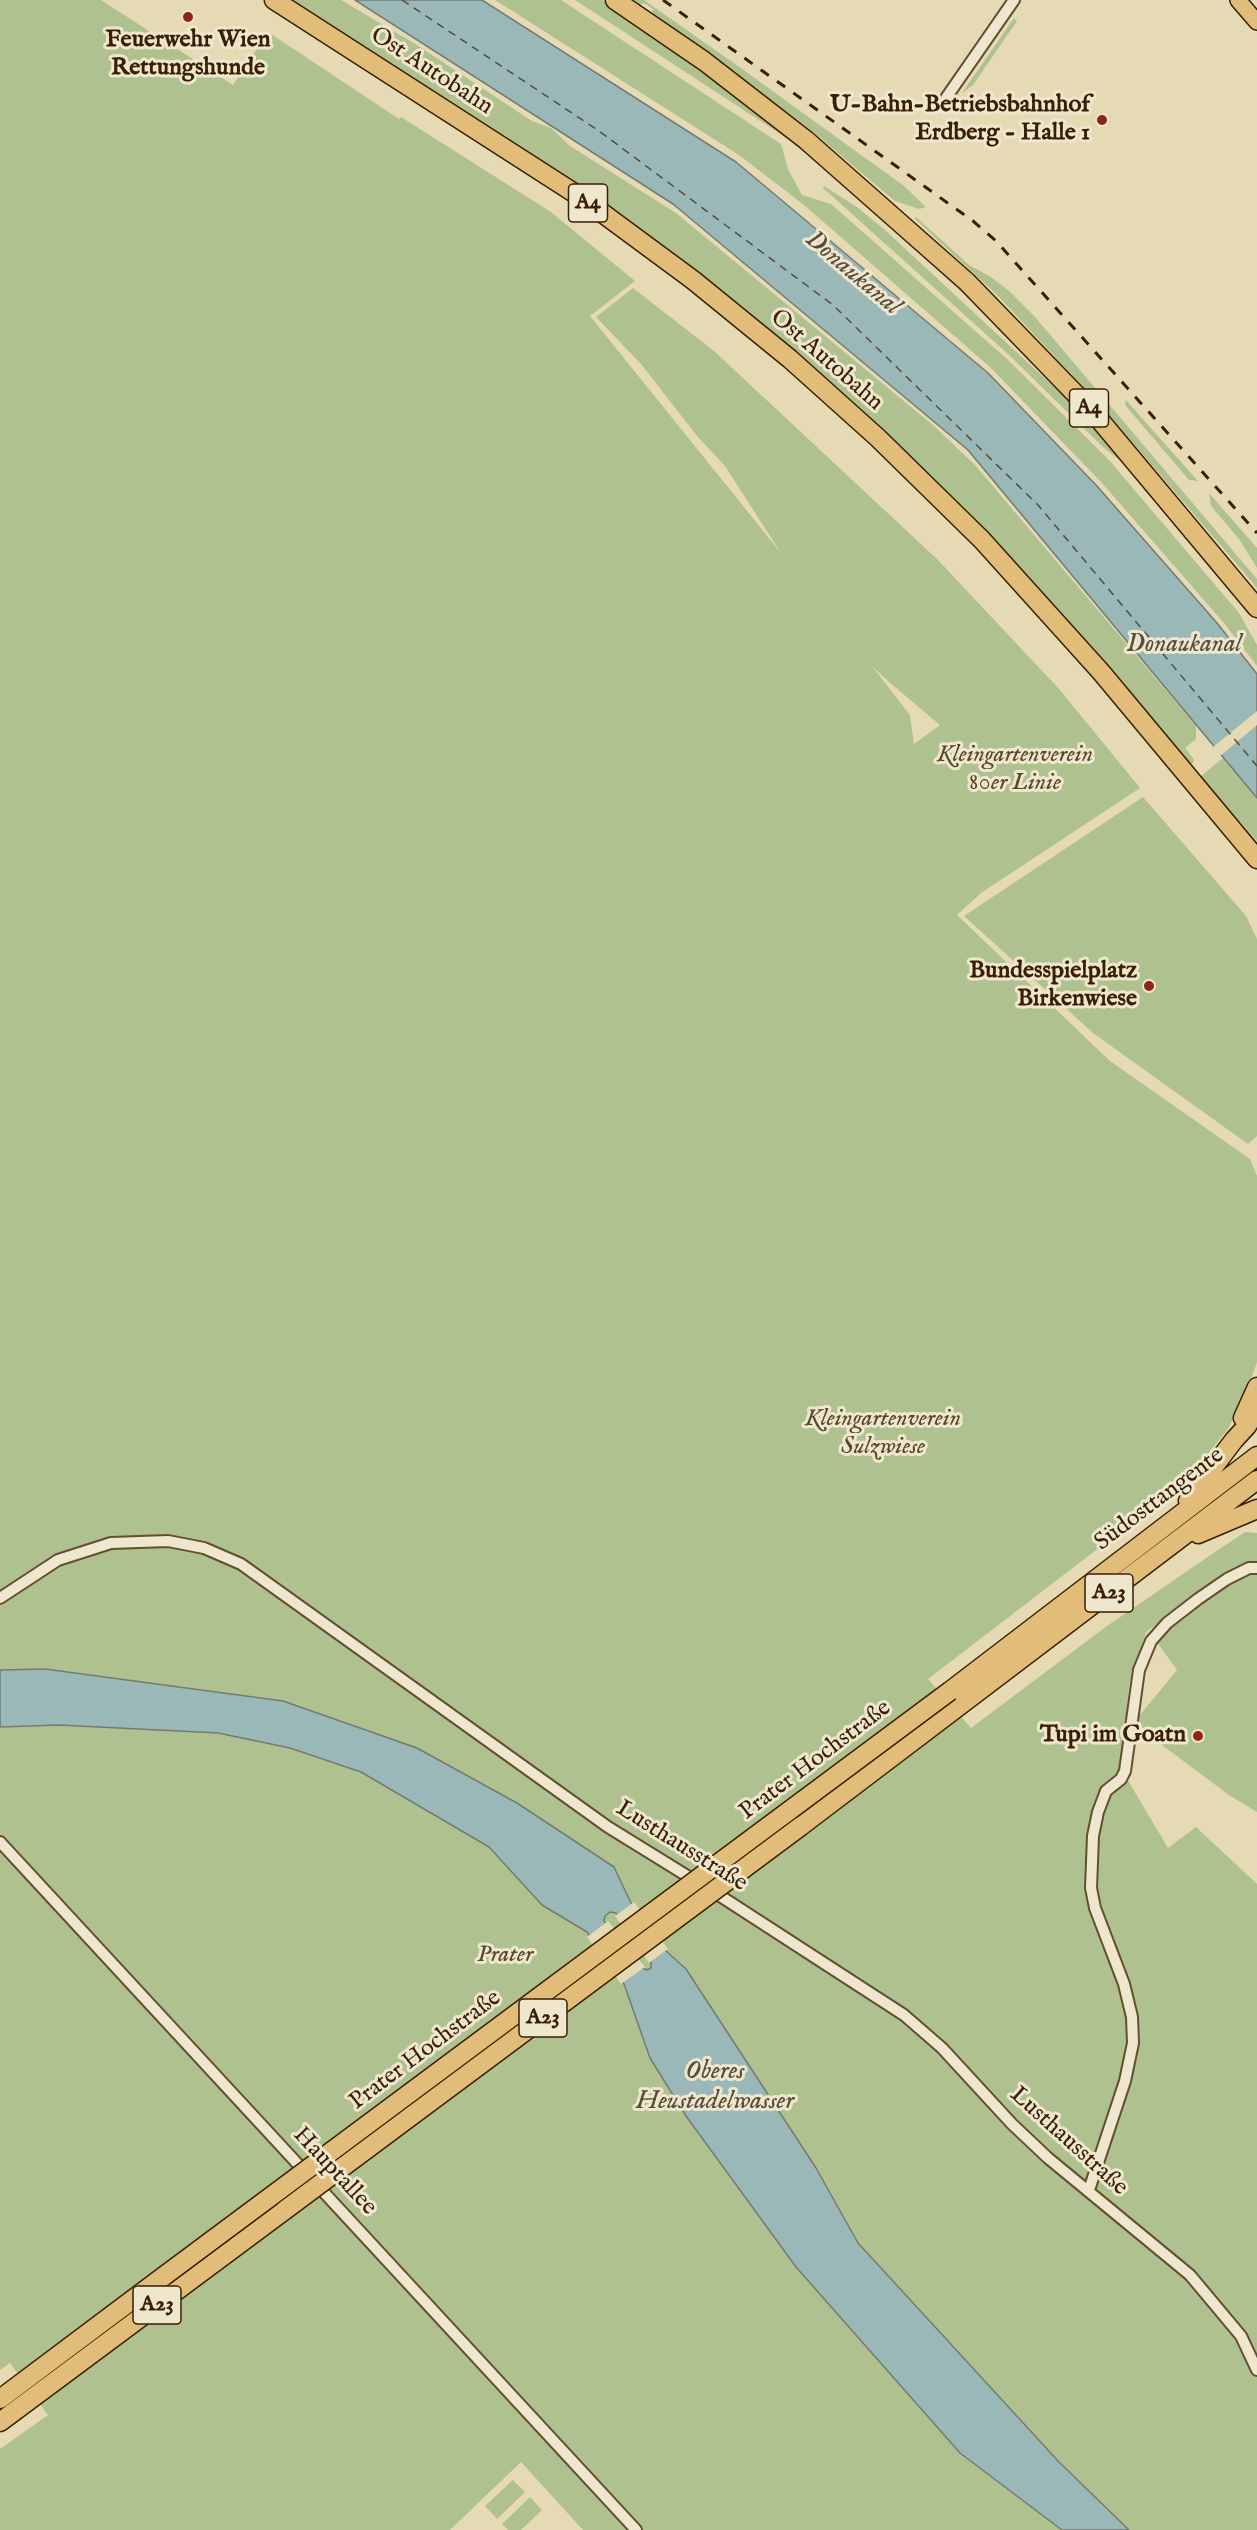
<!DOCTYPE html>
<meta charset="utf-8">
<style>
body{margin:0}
canvas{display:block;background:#e5dab4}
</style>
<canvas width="1257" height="2530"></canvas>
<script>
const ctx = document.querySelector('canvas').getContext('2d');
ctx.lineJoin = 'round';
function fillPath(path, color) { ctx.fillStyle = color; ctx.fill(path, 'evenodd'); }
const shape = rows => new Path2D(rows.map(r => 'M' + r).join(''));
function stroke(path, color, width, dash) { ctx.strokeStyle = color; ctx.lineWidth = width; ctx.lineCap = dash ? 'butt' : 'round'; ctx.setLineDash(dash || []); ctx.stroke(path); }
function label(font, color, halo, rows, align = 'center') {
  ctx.font = font + ' "IM FELL English",serif'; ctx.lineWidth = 6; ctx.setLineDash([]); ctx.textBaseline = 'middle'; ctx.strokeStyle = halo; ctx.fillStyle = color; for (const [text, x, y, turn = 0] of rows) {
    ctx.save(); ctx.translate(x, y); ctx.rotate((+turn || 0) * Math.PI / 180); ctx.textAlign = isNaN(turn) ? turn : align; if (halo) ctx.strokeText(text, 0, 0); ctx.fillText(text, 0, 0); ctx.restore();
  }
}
fillPath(shape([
 [0,0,101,0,233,85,268,32,399,119,401,117,551,212,635,281,590,316,781,553,725,466,697,436,641,364,596,317,633,288,714,351,938,560,1060,690,1140,788,981,893,957,915,1110,1061,1250,1159,1257,1176,1257,1362,1248,1388,1228,1429,1186,1481,928,1679,971,1728,1107,1626,1212,1554,1245,1532,1257,1533,1257,1562,1220,1578,1146,1632,1130,1680,1120,1767,1168,1848,1196,1827,1257,1884,1257,2530,583,2530,521,2462,450,2530,0,2530,0,2449,48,2415,10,2363,0,2370],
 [872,666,889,682,940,725,914,744,910,715],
 [293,0,341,0,417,45,532,121,551,128,570,146,676,213,934,426,975,465,1196,726,1196,739,1185,748,1193,758,1194,762,1190,765,1061,614,984,530,919,466,818,372,672,253,522,147],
 [495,0,561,0,781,144,788,169,802,195,831,204,1007,359,1109,460,1239,613,1257,645,1257,666,1224,623,1102,483,990,367,804,205,739,155],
 [575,0,602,0,671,46,771,121,943,269,996,324,856,195,788,139],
 [634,0,644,0,738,66,904,186,926,207,919,209,895,201,806,126,652,13,653,9,644,3,641,5],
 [1014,18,1017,21,973,85,962,93],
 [824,186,857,207,885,230,1094,424,1139,475,1104,448,1008,354,823,188],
 [916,217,969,265,991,277,1009,291,1035,317,1257,579,1257,588,1103,408,997,295,914,218],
 [1126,400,1198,481,1189,480,1125,405],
 [1209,493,1257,548,1257,568,1239,539,1211,506],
 [1223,758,1257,799,1257,841,1200,777],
 [1143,797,1246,916,1257,939,1257,1136,1248,1144,1093,1033,964,916],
 [1244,1573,1257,1573,1257,1812,1229,1795,1162,1745,1135,1721,1177,1670,1157,1642,1173,1623],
 [513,2480,525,2492,497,2519,485,2506],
 [530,2497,542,2510,521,2530,508,2530,502,2524]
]), '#b0c190');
const water = shape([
 [355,0,482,0,736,162,988,373,1096,485,1217,623,1257,674,1257,798,968,450,673,204,355,0],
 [45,1669,283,1701,417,1748,517,1803,614,1867,631,1903,666,1951,686,1969,816,2168,858,2243,1059,2462,1129,2530,1062,2530,960,2453,796,2267,686,2116,650,2058,624,1984,587,1932,542,1905,489,1847,361,1772,290,1748,218,1733,59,1725,0,1727,0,1670,45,1669],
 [610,1912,616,1913,651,1959,651,1968,647,1970,640,1967,604,1921,605,1916,610,1912]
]);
fillPath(water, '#9bb8b9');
stroke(water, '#747b71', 1.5);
fillPath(shape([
 [1257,711,1257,725,1219,757,1212,748],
 [634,1902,668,1949,649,1963,615,1916],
 [608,1921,645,1967,621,1984,587,1937]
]), '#e5dab4');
stroke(shape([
 [402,0,599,131,833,305,1038,505,1257,766]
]), '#564d3a', 1.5, [8, 6]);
const street = shape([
 [946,98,1014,0],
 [0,1598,58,1560,111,1543,168,1541,204,1548,241,1564,608,1827,697,1882],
 [0,1842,636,2530],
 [711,1890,904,2015,942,2048,1012,2124,1048,2158,1190,2275,1241,2336,1257,2370],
 [1089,2190,1125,2081,1133,2043,1132,2017,1124,1984,1095,1908,1091,1888,1093,1836,1098,1812,1106,1791,1121,1779,1125,1771,1139,1670,1151,1641,1167,1623,1198,1599,1227,1579,1249,1568,1257,1568]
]);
const primary = shape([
 [1238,0,1257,22]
]);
const highway = shape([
 [274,0,582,198,693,280,790,359,878,438,982,540,1101,672,1257,859],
 [615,0,704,61,806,140,967,282,1093,412,1257,608],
 [1243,1418,1257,1387],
 [1188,1501,1234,1440,1247,1426,1257,1409],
 [1198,1534,1257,1509],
 [950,1691,1257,1456],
 [801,1826,1257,1480],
 [0,2399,164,2276],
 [0,2422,285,2210]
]);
stroke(street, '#644e30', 14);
stroke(primary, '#391f04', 18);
stroke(highway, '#391f04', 21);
stroke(street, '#eee7ce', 10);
stroke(primary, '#e2bd7a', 15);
stroke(highway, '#e2bd7a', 18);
stroke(shape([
 [663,0,973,221,996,241,1257,533]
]), '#391f04', 3, [10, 10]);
const highwayBridge = shape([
 [285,2210,801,1826],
 [164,2276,950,1691]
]);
stroke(highwayBridge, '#391f04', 21, []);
stroke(highwayBridge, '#e2bd7a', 18);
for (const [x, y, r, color] of [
 [188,17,6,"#8f2418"],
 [1102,120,6,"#8f2418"],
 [1149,986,6,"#8f2418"],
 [1198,1736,6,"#8f2418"]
]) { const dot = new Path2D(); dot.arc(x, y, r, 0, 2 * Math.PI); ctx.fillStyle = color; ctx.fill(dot); stroke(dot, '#eee7ce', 2); }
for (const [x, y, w] of [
 [588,203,39],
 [1089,408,39],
 [1109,1593,48],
 [543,2018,48],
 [157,2305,48]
]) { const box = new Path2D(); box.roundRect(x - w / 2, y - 19, w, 38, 4.5); ctx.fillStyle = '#eee7ce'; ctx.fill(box); stroke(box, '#391f04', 1.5); }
label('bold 22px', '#391f04', null, [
 ["A4",588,203],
 ["A4",1089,408],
 ["A23",1109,1593],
 ["A23",543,2018],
 ["A23",157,2305]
]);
label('bold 24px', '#391f04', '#eee7ce', [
 ["Feuerwehr Wien",188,41,"center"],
 ["Rettungshunde",188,69,"center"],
 ["U-Bahn-Betriebsbahnhof",1090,106],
 ["Erdberg - Halle 1",1090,134],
 ["Bundesspielplatz",1137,972],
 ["Birkenwiese",1137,1000],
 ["Tupi im Goatn",1186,1736]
], 'right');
label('24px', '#391f04', '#eee7ce', [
 ["Ost Autobahn",431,72,33],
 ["Ost Autobahn",826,361,41],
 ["Südosttangente",1160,1500,-37],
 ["Prater Hochstraße",816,1761,-37],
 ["Lusthausstraße",681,1847,32],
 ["Prater Hochstraße",426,2051,-37],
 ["Lusthausstraße",1068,2142,42],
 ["Hauptallee",334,2172,47]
]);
label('italic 24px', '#574827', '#eee7ce', [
 ["Kleingartenverein",1015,756],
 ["80er Linie",1015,784],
 ["Kleingartenverein",883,1420],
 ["Sulzwiese",883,1448],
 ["Prater",505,1956]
]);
label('italic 26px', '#564d3a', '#eee7ce', [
 ["Donaukanal",852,274,40],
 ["Donaukanal",1184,646],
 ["Oberes",715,2073],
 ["Heustadelwasser",715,2103]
]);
</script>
